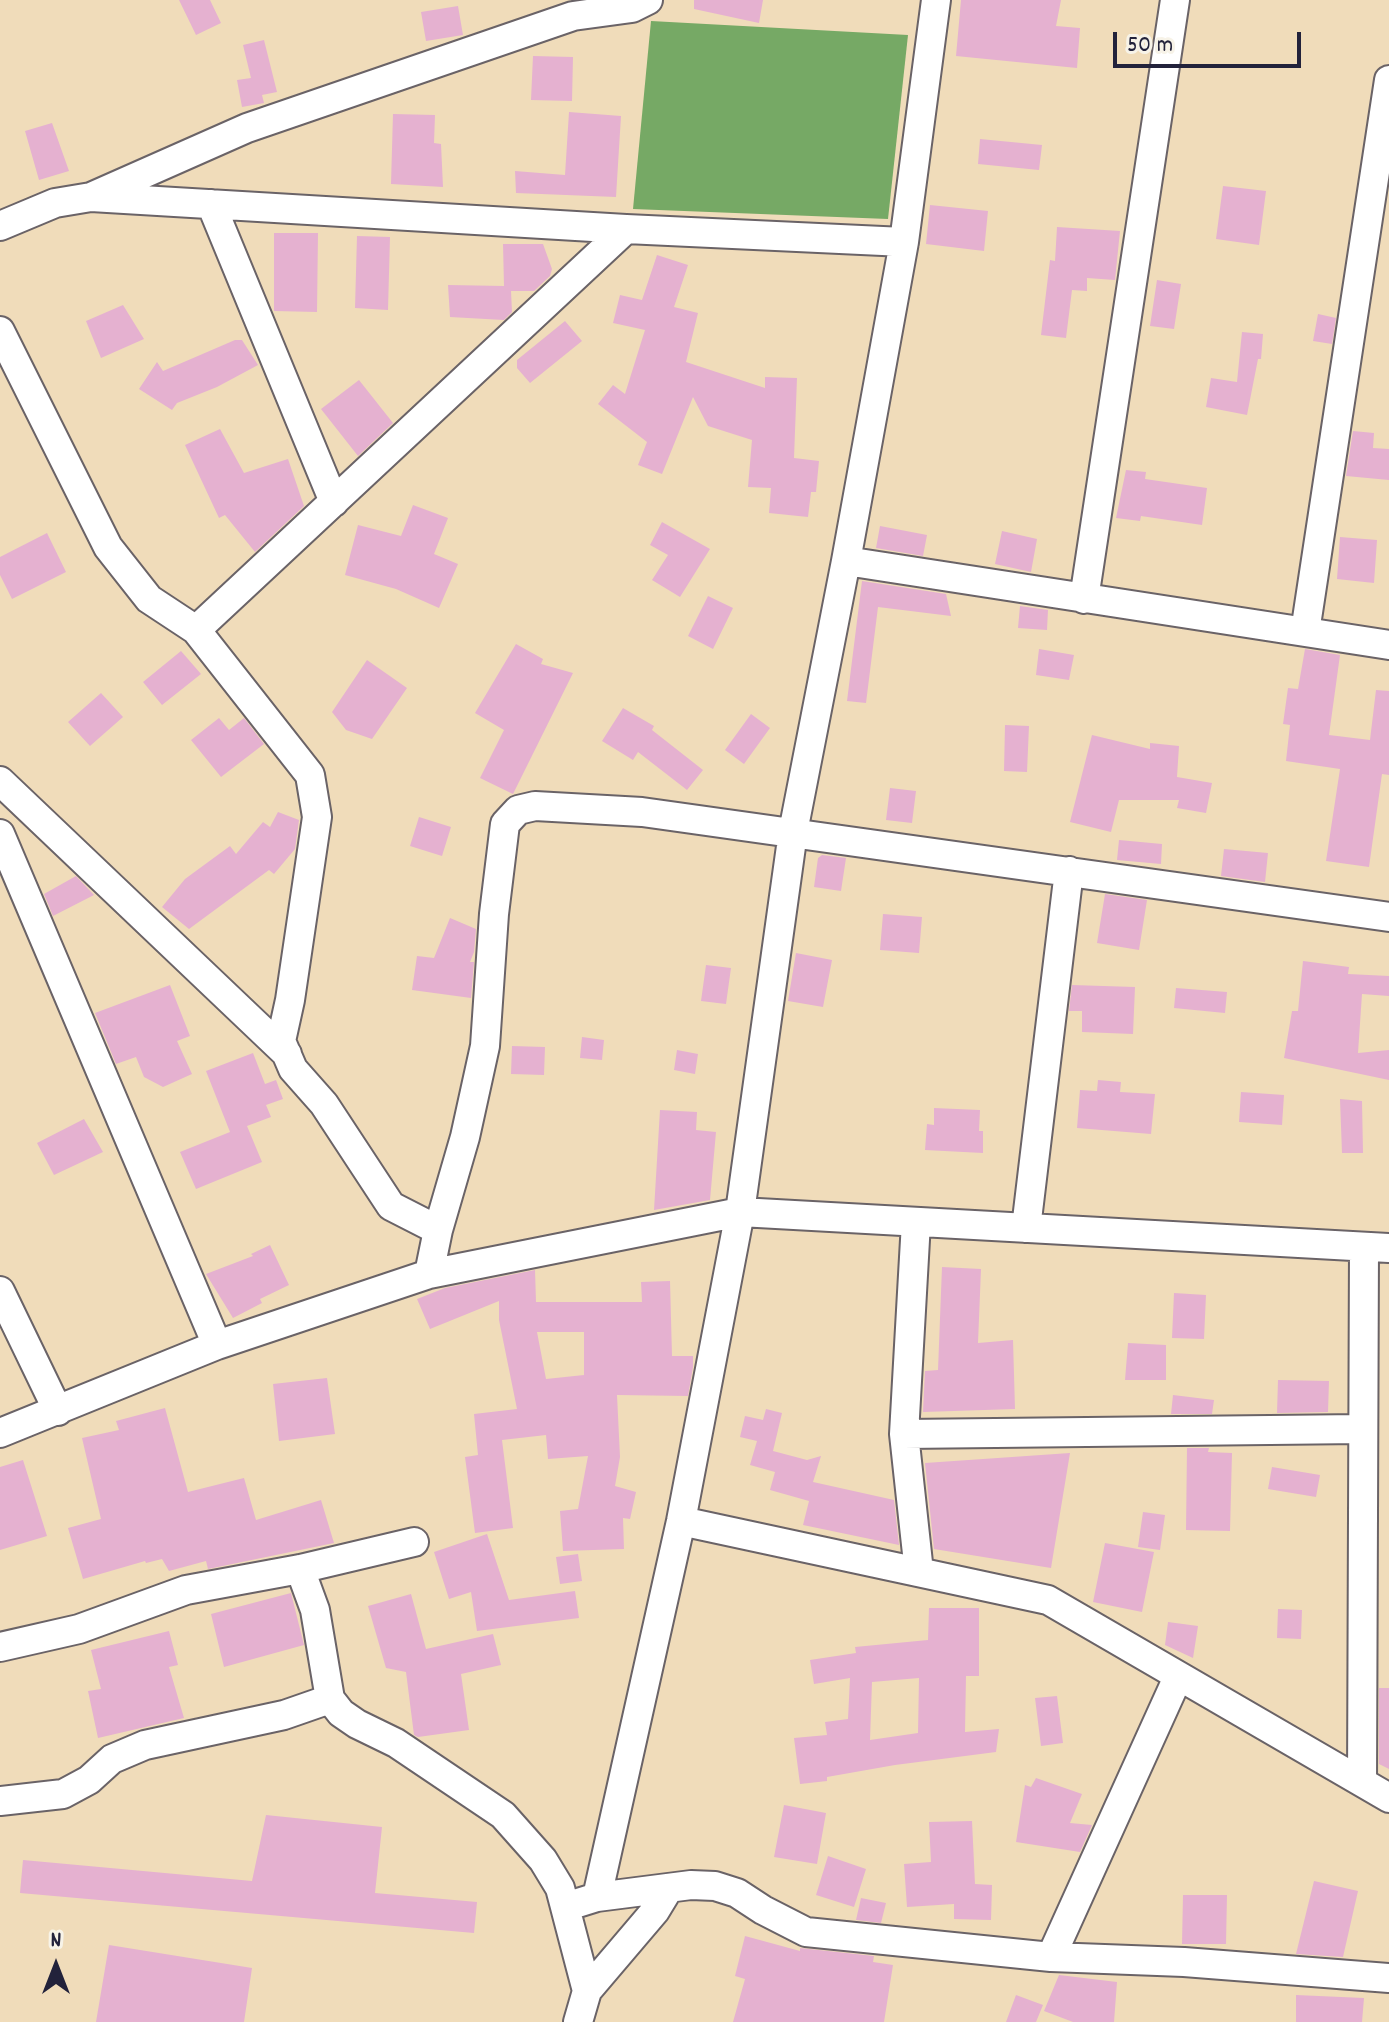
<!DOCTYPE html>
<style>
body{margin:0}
#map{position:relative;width:1389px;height:2022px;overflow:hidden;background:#f0dcba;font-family:Dekko,sans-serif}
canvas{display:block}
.north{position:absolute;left:16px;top:1926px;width:80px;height:80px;-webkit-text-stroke:6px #f7f3e8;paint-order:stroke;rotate:0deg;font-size:22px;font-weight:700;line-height:32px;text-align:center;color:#22223b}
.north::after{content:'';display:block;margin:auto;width:28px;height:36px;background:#22223b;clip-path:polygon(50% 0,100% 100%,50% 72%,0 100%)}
.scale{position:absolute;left:1113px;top:32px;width:188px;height:36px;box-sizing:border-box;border:4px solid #22223b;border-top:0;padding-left:10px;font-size:24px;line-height:28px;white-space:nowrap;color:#22223b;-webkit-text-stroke:6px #f7f3e8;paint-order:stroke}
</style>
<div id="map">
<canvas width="1389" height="2022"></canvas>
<div class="north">N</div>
<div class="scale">50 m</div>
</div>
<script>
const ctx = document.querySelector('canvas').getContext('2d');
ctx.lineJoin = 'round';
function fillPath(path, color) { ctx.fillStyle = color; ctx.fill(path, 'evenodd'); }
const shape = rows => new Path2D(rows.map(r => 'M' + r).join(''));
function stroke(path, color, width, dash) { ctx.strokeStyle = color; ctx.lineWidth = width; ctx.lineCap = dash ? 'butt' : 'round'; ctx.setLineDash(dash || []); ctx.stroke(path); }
fillPath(shape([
 [651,21,908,35,888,219,633,209]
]), '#76a965');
fillPath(shape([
 [179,0,210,0,221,23,196,35],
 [694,0,763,0,759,23,694,9],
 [961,0,1061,0,1056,26,1080,28,1077,68,956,56],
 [458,6,463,35,426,41,421,12],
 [264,40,277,92,262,95,264,103,242,107,237,80,251,78,243,45],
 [533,56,573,57,572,101,531,100],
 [569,112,621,116,616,197,516,193,515,171,565,175],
 [393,114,435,115,434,143,441,144,443,187,391,184],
 [52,123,69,171,39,180,25,131],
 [980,139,1042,145,1039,170,978,164],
 [1223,186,1266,191,1259,245,1216,239],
 [930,205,988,211,984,251,926,244],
 [1057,227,1120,231,1115,280,1087,278,1087,291,1072,290,1066,338,1041,335,1050,260,1055,261],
 [274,233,318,233,317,312,274,311],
 [357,236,390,237,388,310,355,308],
 [503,244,543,244,552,269,550,276,534,291,511,291,512,312,504,320,450,317,448,285,504,286],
 [657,255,688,265,674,307,698,313,686,362,765,388,765,377,797,378,794,458,819,461,816,492,811,492,808,517,769,513,771,488,748,487,752,440,708,426,693,397,662,474,638,465,647,442,598,404,613,385,625,394,645,330,613,323,620,295,642,300],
 [1157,280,1181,284,1174,329,1150,326],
 [123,305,144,339,101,358,86,321],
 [1318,314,1336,318,1332,344,1313,341],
 [565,321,582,341,530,383,517,368,517,360],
 [1242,332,1263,334,1261,359,1258,359,1247,415,1206,407,1211,378,1237,382],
 [235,340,242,340,258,365,217,387,177,403,172,410,139,389,157,362,163,371],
 [359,380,393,423,358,456,321,409],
 [220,429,244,473,288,459,304,506,255,552,225,515,219,518,185,445],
 [1353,431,1374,433,1373,448,1389,449,1389,480,1346,476],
 [1126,470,1146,472,1145,479,1207,488,1202,525,1141,516,1140,521,1116,518],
 [413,505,448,518,434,554,458,564,439,608,396,589,345,575,358,525,401,536],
 [662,522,710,549,680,597,652,580,668,555,650,545],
 [880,526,927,535,923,556,876,548],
 [1002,531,1037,539,1031,572,995,564],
 [47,533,66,572,12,599,0,575,0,557],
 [1340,537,1377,540,1374,583,1337,579],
 [862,581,946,594,951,616,878,607,866,703,847,701],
 [708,596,733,608,713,649,688,636],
 [1020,606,1048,610,1047,630,1018,628],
 [516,644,543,659,541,664,573,673,513,794,480,778,504,730,475,713],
 [1039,649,1074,655,1069,680,1036,675],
 [1305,649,1340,655,1329,735,1370,740,1376,690,1389,691,1389,775,1382,774,1369,867,1326,861,1340,769,1286,761,1290,725,1283,724,1288,688,1298,689],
 [181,651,201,674,162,705,143,682],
 [367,660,407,688,372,739,346,730,332,712],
 [101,693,123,717,90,746,68,722],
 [623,708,654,726,652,730,703,770,687,790,638,752,633,760,602,741],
 [751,714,770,728,744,764,725,750],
 [219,718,229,730,244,718,264,744,221,777,191,740],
 [1005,725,1029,726,1027,772,1004,771],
 [1092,735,1150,749,1150,743,1179,746,1177,777,1212,783,1206,813,1177,808,1179,800,1119,800,1111,832,1070,822],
 [890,788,916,791,912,823,886,820],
 [278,812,299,820,295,849,274,874,269,870,189,929,162,907,185,879,230,846,236,854,263,822,270,827],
 [419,817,451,827,442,856,410,846],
 [1119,840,1162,844,1161,864,1117,860],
 [1224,849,1268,853,1265,882,1221,876],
 [822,855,846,858,841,891,814,887,818,858],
 [76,876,94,895,53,916,44,894],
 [1105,894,1147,900,1139,950,1097,943],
 [883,914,922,917,919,953,880,950],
 [450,918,476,929,474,952,470,962,474,962,471,998,412,990,417,956,434,958],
 [796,953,832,960,823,1007,788,1001],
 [1303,961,1349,967,1348,974,1389,976,1389,996,1362,994,1358,1053,1389,1050,1389,1080,1284,1058,1292,1011,1298,1011],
 [706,965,731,968,726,1004,701,1001],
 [170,985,190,1036,177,1041,192,1074,163,1087,144,1077,136,1057,116,1064,95,1013],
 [1072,985,1135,987,1133,1034,1082,1032,1082,1011,1069,1011],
 [1176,988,1227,992,1225,1013,1174,1008],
 [582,1037,604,1040,602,1060,580,1058],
 [512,1046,545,1047,544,1075,511,1074],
 [677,1050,698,1054,695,1074,674,1070],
 [253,1053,265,1084,276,1080,283,1099,266,1105,271,1117,247,1126,262,1162,196,1189,180,1152,230,1132,206,1071],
 [1098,1080,1121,1082,1120,1092,1155,1094,1151,1134,1077,1128,1080,1090,1097,1091],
 [1241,1092,1284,1095,1282,1125,1239,1122],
 [1340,1099,1362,1101,1363,1153,1342,1153],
 [934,1108,980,1110,979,1131,983,1131,983,1153,925,1150,927,1124,934,1125],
 [660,1110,697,1112,696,1130,716,1132,710,1200,654,1210],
 [84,1119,103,1152,54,1175,37,1143],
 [270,1245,289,1285,260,1299,262,1303,233,1318,206,1274,253,1256,251,1254],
 [942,1267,981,1269,978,1343,1013,1340,1015,1409,923,1412,925,1371,938,1370],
 [535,1270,536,1302,642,1302,641,1282,670,1281,672,1356,693,1356,693,1367,688,1396,617,1395,620,1457,615,1486,636,1492,630,1519,623,1518,624,1549,563,1551,560,1511,578,1509,588,1456,548,1459,546,1435,502,1440,513,1528,475,1533,465,1457,478,1455,474,1414,517,1409,499,1320,499,1301,430,1329,417,1299,445,1288],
 [537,1332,584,1332,584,1375,546,1379],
 [1174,1293,1206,1295,1204,1339,1172,1338],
 [1128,1343,1166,1345,1166,1380,1125,1380],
 [327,1378,335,1434,279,1441,273,1384],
 [1278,1380,1329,1381,1328,1412,1277,1413],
 [1173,1395,1214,1400,1212,1414,1171,1414],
 [165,1408,188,1492,244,1478,256,1520,321,1500,334,1543,208,1569,206,1561,169,1571,162,1559,146,1563,145,1561,83,1579,68,1528,101,1519,82,1438,119,1430,116,1421],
 [766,1409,782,1413,773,1451,807,1460,821,1456,813,1482,894,1500,899,1545,803,1525,809,1501,770,1490,775,1472,750,1465,757,1441,740,1437,745,1416,763,1420],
 [1187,1448,1209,1448,1208,1452,1232,1453,1230,1531,1186,1530],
 [1070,1453,1051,1568,934,1549,925,1463],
 [23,1460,47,1536,0,1550,0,1467],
 [1272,1467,1320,1475,1316,1497,1268,1489],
 [1143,1512,1165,1515,1160,1550,1138,1547],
 [487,1534,509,1600,575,1591,579,1618,477,1631,471,1592,449,1599,434,1552],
 [1105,1543,1154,1552,1142,1612,1093,1602],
 [578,1554,582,1581,560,1584,556,1557],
 [291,1593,304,1645,224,1667,211,1614],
 [411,1594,426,1649,493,1634,501,1665,461,1674,469,1730,418,1737,414,1735,406,1672,386,1668,368,1606],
 [929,1608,979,1608,979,1676,966,1676,965,1732,999,1729,996,1752,895,1765,827,1777,827,1781,800,1784,794,1738,827,1735,825,1722,848,1719,850,1678,814,1684,810,1660,856,1653,855,1647,928,1640],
 [919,1678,918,1733,870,1740,872,1682],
 [1278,1609,1302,1610,1301,1639,1277,1638],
 [1168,1622,1198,1626,1193,1658,1165,1645],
 [169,1631,178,1665,169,1667,184,1718,98,1738,88,1691,101,1689,91,1650],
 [1379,1688,1389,1688,1389,1769,1379,1764],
 [1057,1696,1063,1743,1041,1746,1035,1698],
 [1036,1778,1082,1794,1070,1823,1092,1825,1080,1852,1016,1842,1025,1785,1031,1787],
 [784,1805,826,1813,817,1864,774,1857],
 [266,1815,382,1827,375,1893,477,1902,474,1933,20,1893,23,1860,252,1881],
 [972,1821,975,1884,992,1885,991,1920,954,1919,954,1904,907,1907,904,1864,931,1862,929,1822],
 [828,1856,866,1869,854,1907,816,1895],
 [1314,1881,1358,1891,1343,1957,1296,1954],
 [1183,1895,1227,1895,1226,1944,1182,1944],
 [861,1898,886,1903,881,1923,856,1920],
 [745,1936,800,1951,800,1948,874,1956,873,1962,893,1965,884,2022,733,2022,745,1979,735,1976],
 [109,1945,252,1968,244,2022,96,2022],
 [1059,1975,1117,1982,1114,2022,1073,2022,1044,2011],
 [1016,1995,1043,2005,1036,2022,1006,2022],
 [1296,1995,1364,1998,1362,2022,1296,2022]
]), '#e5b1d0');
const minor = shape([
 [91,197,626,229,904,242],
 [211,204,334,502],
 [0,226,55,203,91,197,247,128,573,16,632,8,648,0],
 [0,331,108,547,149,599,196,630,310,775,317,817,290,1000,281,1041,293,1069,324,1104,391,1206,438,1230,429,1274],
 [846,561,1389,645],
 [1084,599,1175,0],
 [196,630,626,229],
 [1305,632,1389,80],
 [0,781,287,1054],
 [0,834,217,1345],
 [916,1222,904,1434,919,1572],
 [1026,1228,1069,871],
 [438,1230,465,1137,485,1046,494,914,505,824,518,810,535,806,642,812,1389,917],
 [0,1291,58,1411],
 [0,1433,217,1345,429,1274,740,1212,1389,1248],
 [904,1434,1361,1429],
 [681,1521,1048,1600,1389,1798],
 [300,1569,315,1610,330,1699,341,1713,357,1724,396,1743,503,1815,543,1860,560,1888,565,1907],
 [0,1647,79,1629,186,1590,300,1569,414,1542],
 [1362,1782,1364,1247],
 [0,1801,63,1794,89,1780,112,1759,145,1745,284,1715,330,1699],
 [597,1897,681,1521,740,1212,793,832,846,561,904,242,936,0],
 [1051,1957,1178,1677],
 [587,1991,655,1911,669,1888],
 [578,2022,587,1991,565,1907,597,1897,691,1885,715,1886,737,1893,763,1910,806,1932,1051,1957,1184,1962,1389,1978]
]);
stroke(minor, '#6a6367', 32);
stroke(minor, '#fff', 28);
</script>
